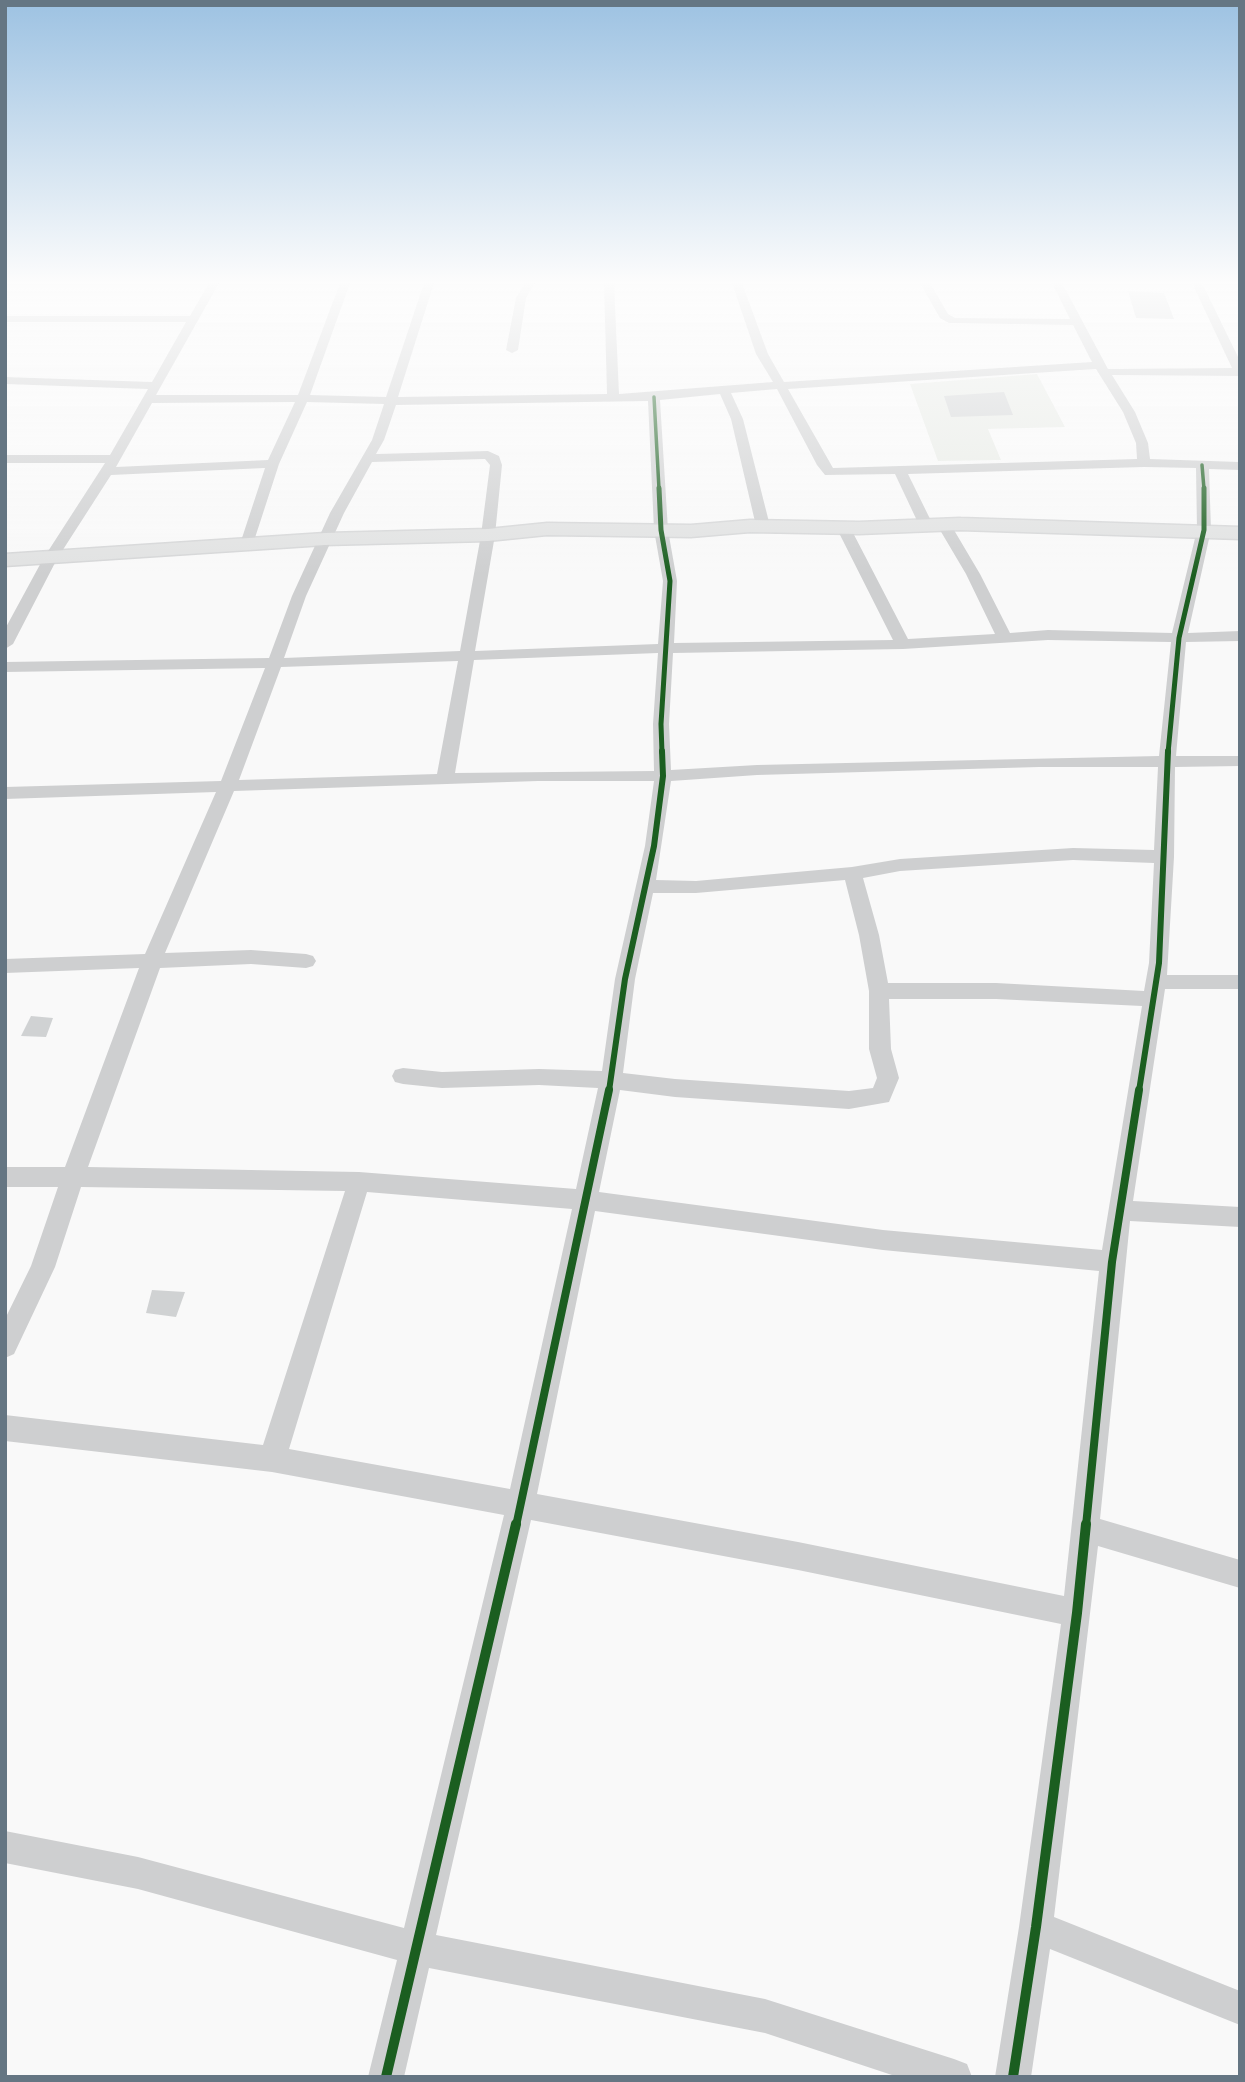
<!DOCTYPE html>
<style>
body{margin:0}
#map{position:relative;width:1245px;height:2082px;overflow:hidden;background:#f9f9f9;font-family:"Roboto Condensed",sans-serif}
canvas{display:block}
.frame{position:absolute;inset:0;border:7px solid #657683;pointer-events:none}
</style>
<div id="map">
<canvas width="1245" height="2082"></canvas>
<div class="frame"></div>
</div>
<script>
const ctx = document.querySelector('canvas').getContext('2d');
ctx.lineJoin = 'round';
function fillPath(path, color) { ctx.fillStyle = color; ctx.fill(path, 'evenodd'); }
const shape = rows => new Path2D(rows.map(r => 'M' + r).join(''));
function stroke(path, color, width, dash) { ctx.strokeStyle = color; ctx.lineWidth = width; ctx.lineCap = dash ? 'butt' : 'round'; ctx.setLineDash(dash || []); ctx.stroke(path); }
fillPath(shape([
 [1037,374,1065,427,988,429,1001,460,938,461,910,384]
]), '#e8ebe6');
fillPath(shape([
 [1128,291,1164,293,1174,319,1136,318],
 [1004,392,1013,415,951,417,944,396],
 [31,1016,53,1018,46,1037,21,1036],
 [152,1290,185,1292,176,1317,146,1313]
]), '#d0d2d3');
const secondary = shape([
 [960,518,1240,527,1240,539,960,530,859,534,750,532,691,537,547,535,488,541,325,545,5,566,5,554,325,533,488,529,547,523,691,525,750,520,859,522,960,518]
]);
stroke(secondary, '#d5d6d7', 3);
fillPath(shape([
 [209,283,219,283,156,395,298,395,340,283,350,283,310,395,386,397,424,283,434,283,398,397,607,394,604,283,614,283,619,394,773,382,756,354,732,283,742,283,768,354,784,382,1092,362,1073,325,949,323,940,318,920,283,930,283,948,314,955,318,1070,319,1052,283,1062,283,1108,369,1232,368,1192,283,1202,283,1240,361,1240,376,1112,375,1135,412,1148,443,1150,459,1240,462,1240,470,1209,469,1211,530,1188,633,1240,631,1240,641,1186,642,1176,756,1240,756,1240,766,1175,767,1174,857,1167,975,1240,975,1240,989,1165,989,1133,1201,1240,1207,1240,1227,1130,1221,1100,1519,1240,1560,1240,1588,1098,1546,1054,1917,1240,1991,1240,2025,1050,1949,1031,2077,995,2077,1019,1927,1061,1624,798,1570,531,1520,436,1935,765,1999,954,2059,967,2064,972,2077,898,2077,765,2033,429,1968,404,2077,368,2077,397,1960,138,1889,5,1863,5,1831,138,1857,404,1928,504,1515,272,1472,5,1441,5,1415,263,1445,345,1191,81,1187,55,1267,14,1354,5,1358,5,1319,31,1266,58,1187,5,1187,5,1167,65,1167,139,968,5,973,5,959,145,954,216,792,5,799,5,787,221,781,265,668,5,672,5,662,269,658,292,596,330,513,372,440,384,404,307,402,279,464,252,547,247,548,240,544,265,468,111,475,57,559,13,644,5,649,5,629,43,559,105,463,5,463,5,455,110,455,148,389,5,384,5,377,152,382,186,322,5,322,5,316,190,316,209,283],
 [1096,369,1123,412,1136,443,1137,459,833,468,788,389,1096,369],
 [777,389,817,465,825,475,895,474,920,527,927,531,934,527,908,474,1144,467,1196,468,1197,530,1172,633,1048,630,1010,633,980,574,951,525,944,521,937,525,966,574,995,634,908,639,850,527,843,523,836,527,893,640,674,643,677,581,668,530,660,400,720,394,731,419,756,526,763,530,770,526,743,419,731,393,777,389],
 [648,401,654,530,663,581,658,644,475,651,495,535,502,465,499,456,488,451,376,454,384,440,396,405,648,401],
 [295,402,268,460,116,467,152,403,295,402],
 [485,459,490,465,481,535,460,651,284,658,306,596,344,513,372,462,485,459],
 [1048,640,1171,642,1159,756,757,765,671,770,669,724,673,653,903,649,1048,640],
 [658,653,653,724,654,771,455,773,474,660,658,653],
 [458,661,437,774,239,780,281,667,458,661],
 [1039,767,1158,767,1154,850,1073,848,900,859,852,867,696,881,656,880,671,781,757,775,1039,767],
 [538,781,654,781,645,846,615,979,602,1071,539,1069,442,1072,403,1068,395,1070,392,1076,395,1082,403,1084,442,1088,539,1085,598,1088,576,1189,359,1172,88,1167,160,968,251,964,306,968,313,966,316,961,313,956,306,954,251,950,165,953,234,791,538,781],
 [1073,860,1154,863,1149,963,1144,991,996,983,888,983,879,935,863,878,900,871,1073,860],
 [845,880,859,935,869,991,869,1049,877,1078,873,1088,849,1091,675,1079,623,1073,635,979,653,893,696,893,845,880],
 [889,999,996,999,1142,1006,1102,1250,883,1230,599,1192,620,1090,675,1097,849,1109,889,1102,899,1078,891,1049,889,999],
 [367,1192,572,1209,510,1489,289,1449,367,1192],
 [595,1211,883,1250,1099,1271,1064,1596,798,1542,537,1494,595,1211],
 [525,283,535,283,526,298,518,350,512,353,506,350,516,298,525,283]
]), '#cecfd0');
fillPath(secondary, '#e1e2e2');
stroke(shape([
 [654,397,659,489],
 [1202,465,1204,489]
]), '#1b5e20', 3.5);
stroke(shape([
 [659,488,661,530,670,581,661,724,662,753],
 [1168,753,1179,638,1204,530,1204,488]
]), '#1b5e20', 5);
stroke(shape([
 [609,1091,625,979,654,846,663,776,662,751],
 [1139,1091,1159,963,1168,751]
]), '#1b5e20', 6);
stroke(shape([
 [516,1526,609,1090],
 [1086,1526,1112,1262,1139,1090]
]), '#1b5e20', 8);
stroke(shape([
 [386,2077,516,1524],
 [1013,2077,1036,1927,1077,1613,1086,1524]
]), '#1b5e20', 10);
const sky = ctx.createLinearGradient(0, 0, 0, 575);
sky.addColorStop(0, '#9dc2e2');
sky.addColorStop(0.49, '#fcfcfc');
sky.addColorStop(1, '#fcfcfc00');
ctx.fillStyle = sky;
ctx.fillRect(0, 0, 1245, 575);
</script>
